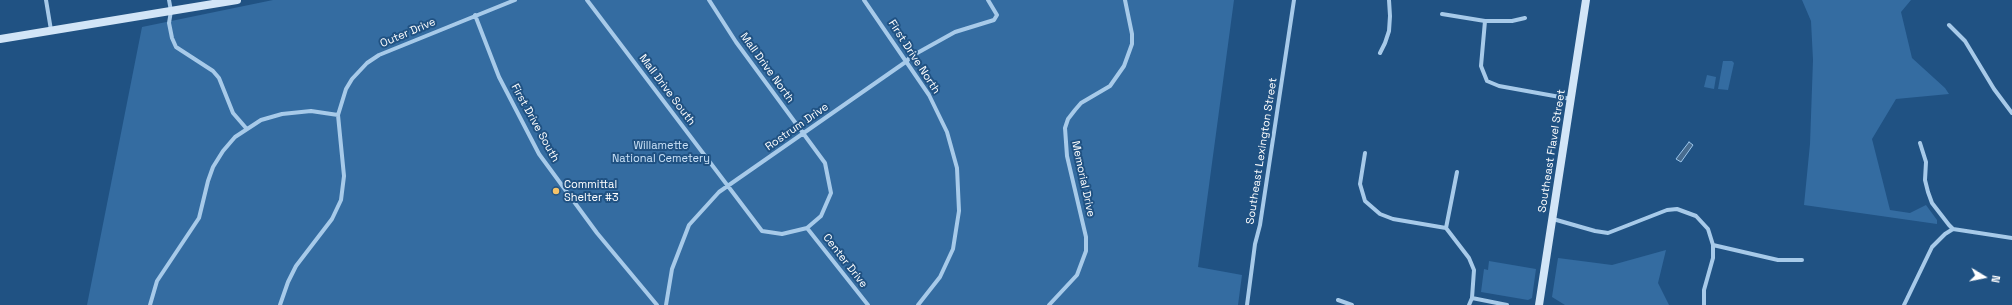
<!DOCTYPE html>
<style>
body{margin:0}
#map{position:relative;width:2012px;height:305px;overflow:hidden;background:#205283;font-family:"Space Grotesk",sans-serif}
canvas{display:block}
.north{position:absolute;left:1964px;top:257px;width:40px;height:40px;-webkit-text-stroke:3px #205283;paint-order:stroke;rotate:100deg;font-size:11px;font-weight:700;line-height:16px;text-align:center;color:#fff}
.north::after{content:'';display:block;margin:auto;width:14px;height:18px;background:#fff;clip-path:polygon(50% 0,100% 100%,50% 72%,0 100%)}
</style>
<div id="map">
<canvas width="2012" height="305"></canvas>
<div class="north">N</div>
</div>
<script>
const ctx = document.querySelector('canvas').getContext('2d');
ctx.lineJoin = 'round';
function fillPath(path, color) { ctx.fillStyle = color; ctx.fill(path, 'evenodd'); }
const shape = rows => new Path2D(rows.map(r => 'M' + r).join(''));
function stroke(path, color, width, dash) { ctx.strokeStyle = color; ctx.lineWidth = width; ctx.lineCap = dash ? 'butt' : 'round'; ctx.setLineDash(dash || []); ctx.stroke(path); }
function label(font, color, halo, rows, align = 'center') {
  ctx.font = font + ' "Space Grotesk",sans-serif'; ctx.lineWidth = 4; ctx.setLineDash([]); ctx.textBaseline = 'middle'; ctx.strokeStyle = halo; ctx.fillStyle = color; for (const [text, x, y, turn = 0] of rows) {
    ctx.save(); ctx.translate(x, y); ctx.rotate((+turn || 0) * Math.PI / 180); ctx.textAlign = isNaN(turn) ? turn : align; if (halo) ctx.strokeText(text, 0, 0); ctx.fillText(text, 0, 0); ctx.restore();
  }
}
fillPath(shape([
 [273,0,1234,0,1198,267,1242,275,1238,305,87,305,142,27],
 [1802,0,1911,0,1901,12,1912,58,1945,88,1949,94,1896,99,1872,139,1890,210,1910,213,1926,205,1937,220,1937,224,1804,205,1810,144,1813,60,1811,21],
 [1723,61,1732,61,1734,63,1728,90,1718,89],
 [1707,75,1716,77,1714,89,1704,87],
 [1666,250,1658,283,1669,305,1565,305,1552,297,1558,258,1612,265],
 [1489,261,1536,269,1532,298,1528,300,1481,292,1484,269,1488,270]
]), '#346ca1');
const water = shape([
 [1689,142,1693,145,1681,162,1676,159,1689,142]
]);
fillPath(water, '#486c8f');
stroke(water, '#9bc5ea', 1);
stroke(shape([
 [46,0,51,30],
 [169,0,171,11,169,23,172,38,176,47,213,71,219,78,233,113,246,128],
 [587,0,762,231,782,234,807,228,821,216,831,193,825,163,736,42,709,0],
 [864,0,929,95,947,132,957,168,959,211,953,249,940,277,918,305],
 [1442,14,1485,21,1512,21,1525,18],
 [475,15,499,77,539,154,597,233,657,305],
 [1485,21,1481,66,1487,81,1499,86,1571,99],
 [1949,25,1965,41,1994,89,2012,113],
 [1380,53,1385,43,1389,31,1390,16,1389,0],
 [1920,143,1926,162,1925,180,1928,192,1932,203,1949,225,1953,229,2012,238],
 [1365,153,1360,184,1365,201,1380,214,1393,219,1446,228,1469,258,1474,270,1472,298,1469,305],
 [1553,219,1595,231,1608,233,1667,210,1677,209,1696,216,1708,229,1713,245,1713,258,1704,290,1704,305],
 [807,228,868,305],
 [1446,228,1457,172],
 [1713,245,1778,260,1802,260],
 [1472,298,1507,305],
 [1338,300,1352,305],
 [150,305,157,281,199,218,208,181,213,167,223,151,235,137,261,120,282,114,311,111,338,115],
 [280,305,288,282,296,266,332,219,341,200,344,176,338,115,346,89,352,79,367,63,379,55,515,0],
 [666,305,672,269,689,225,719,192,907,61,910,57,955,32,994,20,997,15,988,0],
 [1049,305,1077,275,1086,251,1086,237,1067,156,1065,128,1068,119,1075,110,1081,103,1110,86,1124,66,1132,44,1132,34,1125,0],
 [1247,305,1255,244,1260,225,1294,0],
 [1904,305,1932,247,1945,234,1953,229]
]), '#a7cae9', 4);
stroke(shape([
 [0,39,237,0],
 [1539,305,1586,0]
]), '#d2e5f7', 8);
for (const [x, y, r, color] of [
 [556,191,4,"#f6c368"]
]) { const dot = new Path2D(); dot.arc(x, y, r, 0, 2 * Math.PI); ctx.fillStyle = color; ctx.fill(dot); stroke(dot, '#205283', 1.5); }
label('11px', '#fff', '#205283', [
 ["Outer Drive",408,33,-23],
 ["First Drive North",914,57,57],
 ["Mall Drive North",767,68,54],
 ["Mall Drive South",667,90,53],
 ["First Drive South",535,123,61],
 ["Rostrum Drive",797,127,-35],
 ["Southeast Lexington Street",1262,151,-81],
 ["Southeast Flavel Street",1552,151,-81],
 ["Memorial Drive",1083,179,78],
 ["Center Drive",845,261,52]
]);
label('11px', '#cbe2f7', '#205283', [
 ["Willamette",661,146],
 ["National Cemetery",661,159]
]);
label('11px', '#fff', '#205283', [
 ["Committal",564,185],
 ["Shelter #3",564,198]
], 'left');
</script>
